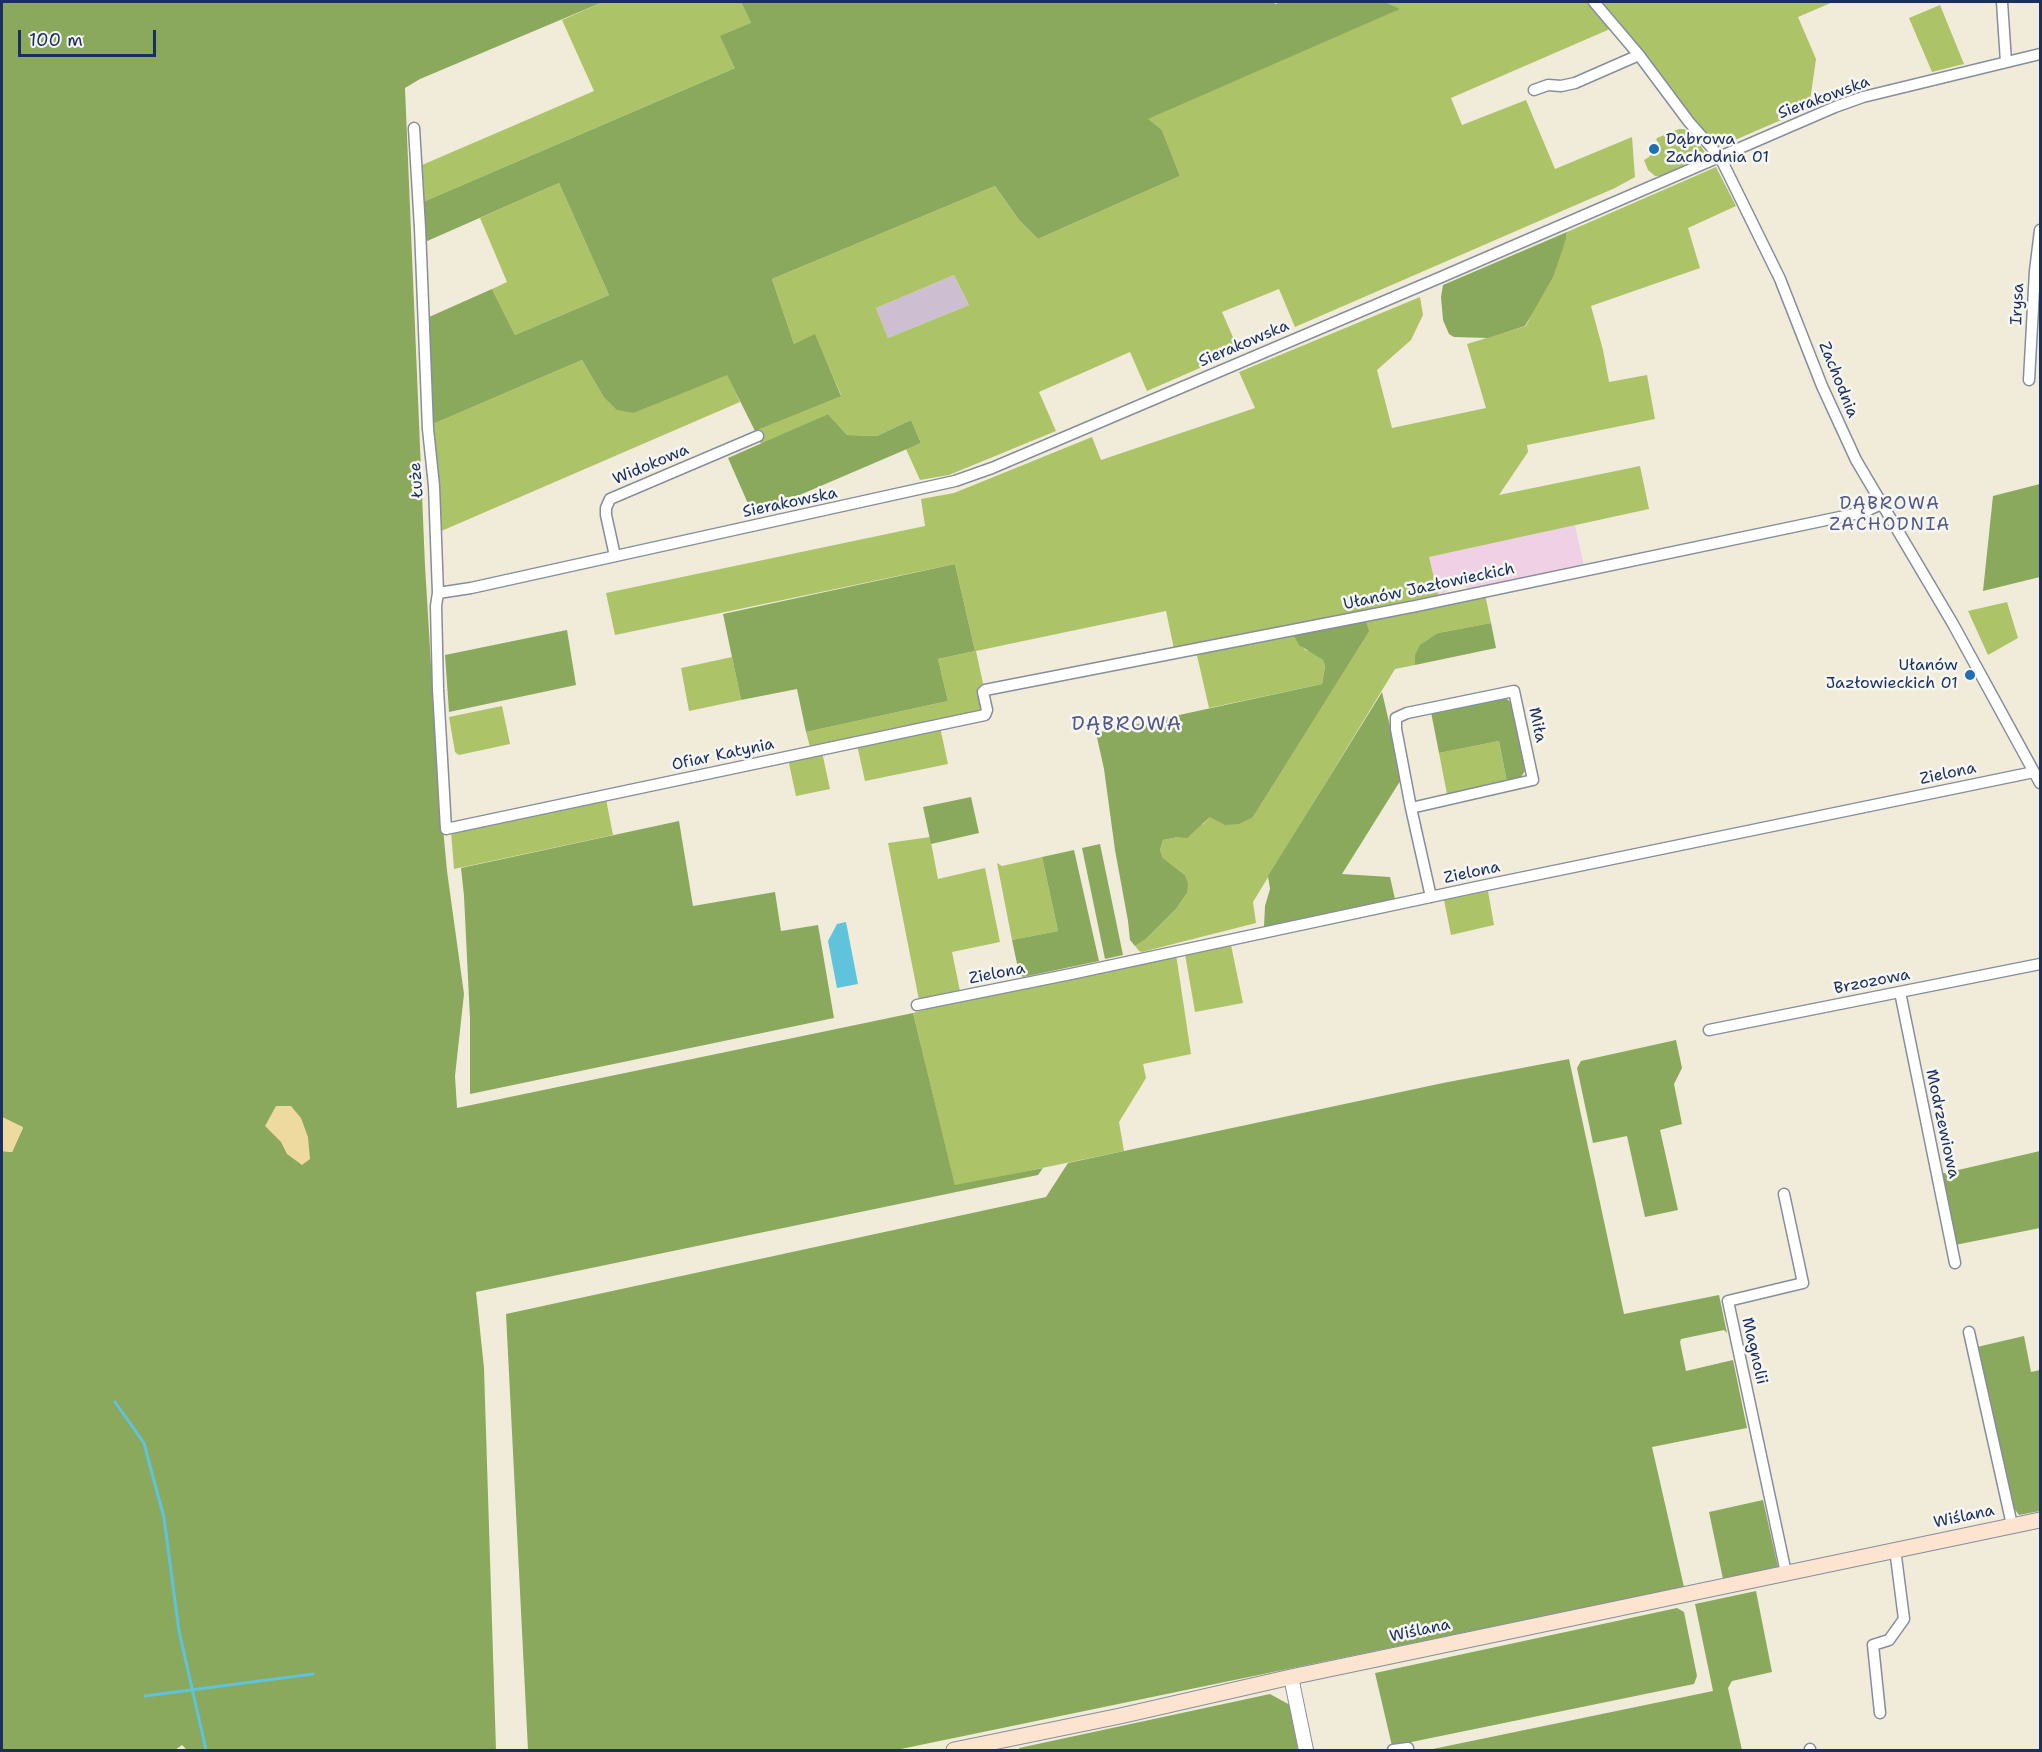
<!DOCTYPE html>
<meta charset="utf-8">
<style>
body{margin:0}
#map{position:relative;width:2042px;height:1752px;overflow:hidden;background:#f1ecda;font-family:"Shantell Sans",sans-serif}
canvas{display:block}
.frame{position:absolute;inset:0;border:3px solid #1b2f5e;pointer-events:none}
.scale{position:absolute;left:18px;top:30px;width:138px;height:27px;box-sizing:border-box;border:3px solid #1b2f5e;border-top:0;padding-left:8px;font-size:18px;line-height:21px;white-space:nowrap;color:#1b2f5e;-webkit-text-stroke:4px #f6f6f2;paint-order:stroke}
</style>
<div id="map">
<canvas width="2042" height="1752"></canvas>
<div class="frame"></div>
<div class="scale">100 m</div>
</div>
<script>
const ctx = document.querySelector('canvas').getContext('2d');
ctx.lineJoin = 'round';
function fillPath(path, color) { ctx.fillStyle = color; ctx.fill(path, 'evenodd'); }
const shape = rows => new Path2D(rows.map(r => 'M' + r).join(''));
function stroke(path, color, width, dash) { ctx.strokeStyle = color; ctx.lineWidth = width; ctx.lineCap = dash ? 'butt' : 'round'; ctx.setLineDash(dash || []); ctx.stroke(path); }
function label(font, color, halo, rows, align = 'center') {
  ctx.font = font + ' "Shantell Sans",sans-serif'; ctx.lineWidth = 5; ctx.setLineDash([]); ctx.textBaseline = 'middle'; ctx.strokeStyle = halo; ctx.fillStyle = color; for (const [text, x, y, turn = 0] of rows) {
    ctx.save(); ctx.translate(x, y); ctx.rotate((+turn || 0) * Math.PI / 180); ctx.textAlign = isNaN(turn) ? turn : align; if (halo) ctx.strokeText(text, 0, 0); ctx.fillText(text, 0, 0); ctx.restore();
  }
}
fillPath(shape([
 [1575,525,1584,566,1470,590,1458,582,1442,595,1438,595,1429,557]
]), '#f0d0e4');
fillPath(shape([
 [954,275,969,305,888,338,876,308]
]), '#cebed1');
fillPath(shape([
 [603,2,741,2,751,23,735,68,423,202,422,165,594,91,562,20],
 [1385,2,1588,2,1610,29,1451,98,1462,125,1526,100,1555,169,1632,137,1635,177,1615,188,1295,327,1279,289,1222,312,1239,351,1147,391,1130,352,1039,392,1056,431,949,475,920,480,906,449,921,443,911,420,877,436,847,435,828,414,761,444,755,431,841,395,815,335,794,344,772,279,995,186,1019,220,1038,239,1180,176,1162,130,1147,119,1399,9],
 [954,275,969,305,888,338,876,308],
 [1599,2,1833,2,1798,17,1816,59,1809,108,1721,146,1716,145,1706,132,1703,134],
 [1940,5,1964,64,1932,72,1909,18],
 [1679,129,1684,129,1691,133,1705,152,1703,156,1663,176,1655,176,1648,170,1644,160,1649,157,1659,143,1656,140,1657,138],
 [1716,167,1736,206,1688,228,1700,268,1591,306,1603,350,1609,382,1647,375,1655,419,1527,445,1528,452,1499,495,1640,466,1649,509,1429,557,1438,595,1174,649,1166,611,976,651,984,688,985,709,981,714,811,751,806,732,948,701,938,659,975,651,955,564,615,635,606,593,925,526,921,499,954,493,1092,437,1101,460,1255,408,1239,372,1420,297,1423,315,1411,340,1377,370,1392,428,1486,408,1467,344,1526,326,1566,239,1567,232],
 [559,183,609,295,515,335,492,289,507,282,480,218],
 [582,360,603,396,634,413,727,374,740,402,439,532,433,424],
 [1485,594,1491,623,1438,633,1415,655,1415,665,1395,669,1253,902,1256,923,1142,952,1139,951,1135,946,1146,939,1176,909,1187,893,1185,875,1163,858,1160,850,1163,840,1178,837,1203,824,1210,817,1253,817,1337,681,1365,619],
 [2007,602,2018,638,1988,655,1968,611],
 [1293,634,1305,650,1310,651,1323,660,1325,665,1322,684,1209,708,1196,651],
 [732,657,741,700,689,711,681,668],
 [502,706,510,744,459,755,455,752,449,717],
 [940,727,948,764,865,781,857,745],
 [1499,741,1507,782,1447,794,1439,753],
 [822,752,830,789,796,796,788,759],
 [606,799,613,835,454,869,451,831],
 [930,837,938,879,985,868,1000,942,952,952,960,991,919,1000,888,843],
 [1042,857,1058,931,1012,940,997,863,1002,866],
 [1488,891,1494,925,1451,935,1444,900],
 [1231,945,1243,1003,1195,1012,1185,954],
 [1176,954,1191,1054,1143,1064,1146,1078,1119,1122,1124,1151,955,1186,913,1013,957,1000]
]), '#adc368');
fillPath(shape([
 [2,2,603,2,420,79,405,88,425,566,437,763,447,871,464,994,455,1076,457,1108,913,1013,955,1185,1043,1168,1038,1175,476,1292,484,1368,496,1750,187,1750,182,1745,175,1750,2,1750,2,1151,12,1152,23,1128,2,1117],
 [741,2,1274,2,1275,4,1281,2,1385,2,1400,9,1148,119,1162,130,1180,176,1038,239,1019,220,995,186,772,279,794,344,815,334,841,396,755,431,727,375,634,413,617,410,603,396,582,360,433,424,429,317,492,289,515,335,609,295,559,183,425,242,423,202,735,68,720,36,751,23],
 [1567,232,1566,239,1553,277,1525,326,1488,338,1454,337,1449,334,1443,320,1441,297,1443,285],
 [828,414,847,435,877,436,911,420,921,443,753,515,728,458],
 [2040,484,2040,577,1983,591,1993,496],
 [955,564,975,651,938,659,948,701,806,732,797,689,741,700,723,614],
 [1365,619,1369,631,1253,817,1239,824,1225,825,1210,817,1187,838,1178,837,1163,840,1160,850,1163,858,1185,875,1188,884,1187,893,1176,909,1146,939,1135,946,1130,940,1128,921,1115,850,1104,769,1096,733,1322,684,1325,666,1323,660,1299,645,1293,634],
 [1491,623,1496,648,1415,665,1415,655,1420,645,1438,633],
 [567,630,576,685,449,712,445,655],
 [1382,692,1402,778,1342,874,1390,877,1395,899,1264,927,1265,906,1270,889,1268,876],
 [1504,697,1512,703,1526,769,1520,779,1507,782,1499,741,1439,753,1431,712],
 [971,797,979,833,931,844,923,807],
 [679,821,693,906,775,892,781,931,818,925,834,1018,470,1094,470,1019,464,896,461,868],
 [1100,844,1123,955,1105,959,1082,848],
 [1074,850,1099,961,1023,977,1019,973,1012,940,1058,931,1042,857],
 [1676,1040,1682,1068,1674,1084,1682,1124,1660,1130,1678,1210,1645,1217,1627,1136,1593,1143,1577,1068,1581,1061],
 [1569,1059,1624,1314,1719,1295,1727,1333,1724,1330,1681,1339,1680,1342,1686,1371,1733,1360,1747,1428,1652,1447,1684,1587,896,1750,528,1750,506,1314,1046,1197,1068,1163,1443,1083],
 [2040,1151,2040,1228,1955,1245,1941,1174],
 [2024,1336,2031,1372,2040,1370,2040,1511,2019,1515,2010,1503,1977,1347],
 [1763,1500,1778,1567,1723,1579,1709,1512],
 [1756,1591,1772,1672,1732,1681,1728,1688,1742,1750,1428,1750,1713,1691,1695,1604],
 [1677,1608,1684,1612,1697,1676,1694,1684,1392,1746,1375,1673],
 [1270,1694,1290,1705,1298,1750,1020,1750,1019,1748]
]), '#8aa95c');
fillPath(shape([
 [276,1106,291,1106,301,1118,308,1137,310,1159,302,1165,287,1154,281,1142,265,1126],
 [2,1117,23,1127,12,1152,2,1151]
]), '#eeda9e');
fillPath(shape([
 [846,922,858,984,837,988,828,941,837,924]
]), '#5ec3db');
stroke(shape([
 [115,1402,144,1443,164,1518,179,1631,206,1750],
 [145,1696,313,1674]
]), '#5ec3db', 3);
const minor = shape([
 [1594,2,1639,55,1689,122,1720,157,1780,279,1822,386,1856,460,1953,624,2040,783],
 [2002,2,2006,62],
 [1534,90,1548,85,1561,86,1575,83,1639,55],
 [414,128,420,228,428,429,434,486,438,593,436,606,438,689,446,829,985,715,987,710,983,692,985,690,1416,606,1864,512,1881,504],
 [2029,380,2035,271,2040,230],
 [615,556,606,515,606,508,610,499,758,436],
 [438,593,471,588,955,481,992,468,1439,278,1835,107,1863,97,2040,54],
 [1411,808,1533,780,1514,691,1407,713,1396,718,1396,729,1411,808,1431,897],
 [1900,992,1955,1263],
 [917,1005,1071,974,1491,884,2034,772],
 [1709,1030,2040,964],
 [1784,1194,1803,1283,1728,1301,1786,1573],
 [1969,1332,2012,1525],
 [1880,1713,1873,1645,1889,1640,1904,1619,1895,1549],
 [1810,1749,1810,1750],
 [1393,1750,1408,1748]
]);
const tertiary = shape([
 [1291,1677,1306,1750]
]);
const secondary = shape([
 [954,1750,1120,1716,1291,1677,2040,1520]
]);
stroke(minor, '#868e9c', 13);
stroke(tertiary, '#868e9c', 16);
stroke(secondary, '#868e9c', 17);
stroke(minor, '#fff', 10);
stroke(tertiary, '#fff', 14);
stroke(secondary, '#fde4d1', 15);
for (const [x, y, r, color] of [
 [1654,149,6,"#1f6fb2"],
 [1970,675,6,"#1f6fb2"]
]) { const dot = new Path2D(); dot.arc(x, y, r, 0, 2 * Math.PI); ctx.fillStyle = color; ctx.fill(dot); stroke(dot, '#f6f6f2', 2); }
label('16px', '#1b2f5e', '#f6f6f2', [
 ["Sierakowska",1824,98,-20],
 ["Irysa",2018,304,-87],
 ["Sierakowska",1244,344,-23],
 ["Zachodnia",1838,380,68],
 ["Widokowa",651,465,-23],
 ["Łuże",417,480,-95],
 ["Sierakowska",790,503,-12],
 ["Ułanów Jazłowieckich",1429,587,-12],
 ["Miła",1537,725,78],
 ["Ofiar Katynia",723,755,-12],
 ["Zielona",1948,774,-12],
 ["Zielona",1472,873,-12],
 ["Zielona",997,974,-11],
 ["Brzozowa",1872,982,-11],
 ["Modrzewiowa",1942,1124,78],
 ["Magnolii",1754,1351,77],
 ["Wiślana",1964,1517,-12],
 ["Wiślana",1420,1631,-12]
]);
label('16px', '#1b2f5e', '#f6f6f2', [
 ["Dąbrowa",1666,140],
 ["Zachodnia 01",1666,158],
 ["Ułanów",1958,666,"right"],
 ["Jazłowieckich 01",1958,684,"right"]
], 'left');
ctx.letterSpacing = '1.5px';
label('18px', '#525787', '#f6f6f2', [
 ["DĄBROWA",1890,504],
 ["ZACHODNIA",1890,525]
]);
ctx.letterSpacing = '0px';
ctx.letterSpacing = '1.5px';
label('20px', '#525787', '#f6f6f2', [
 ["DĄBROWA",1127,725]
]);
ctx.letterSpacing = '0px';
</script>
